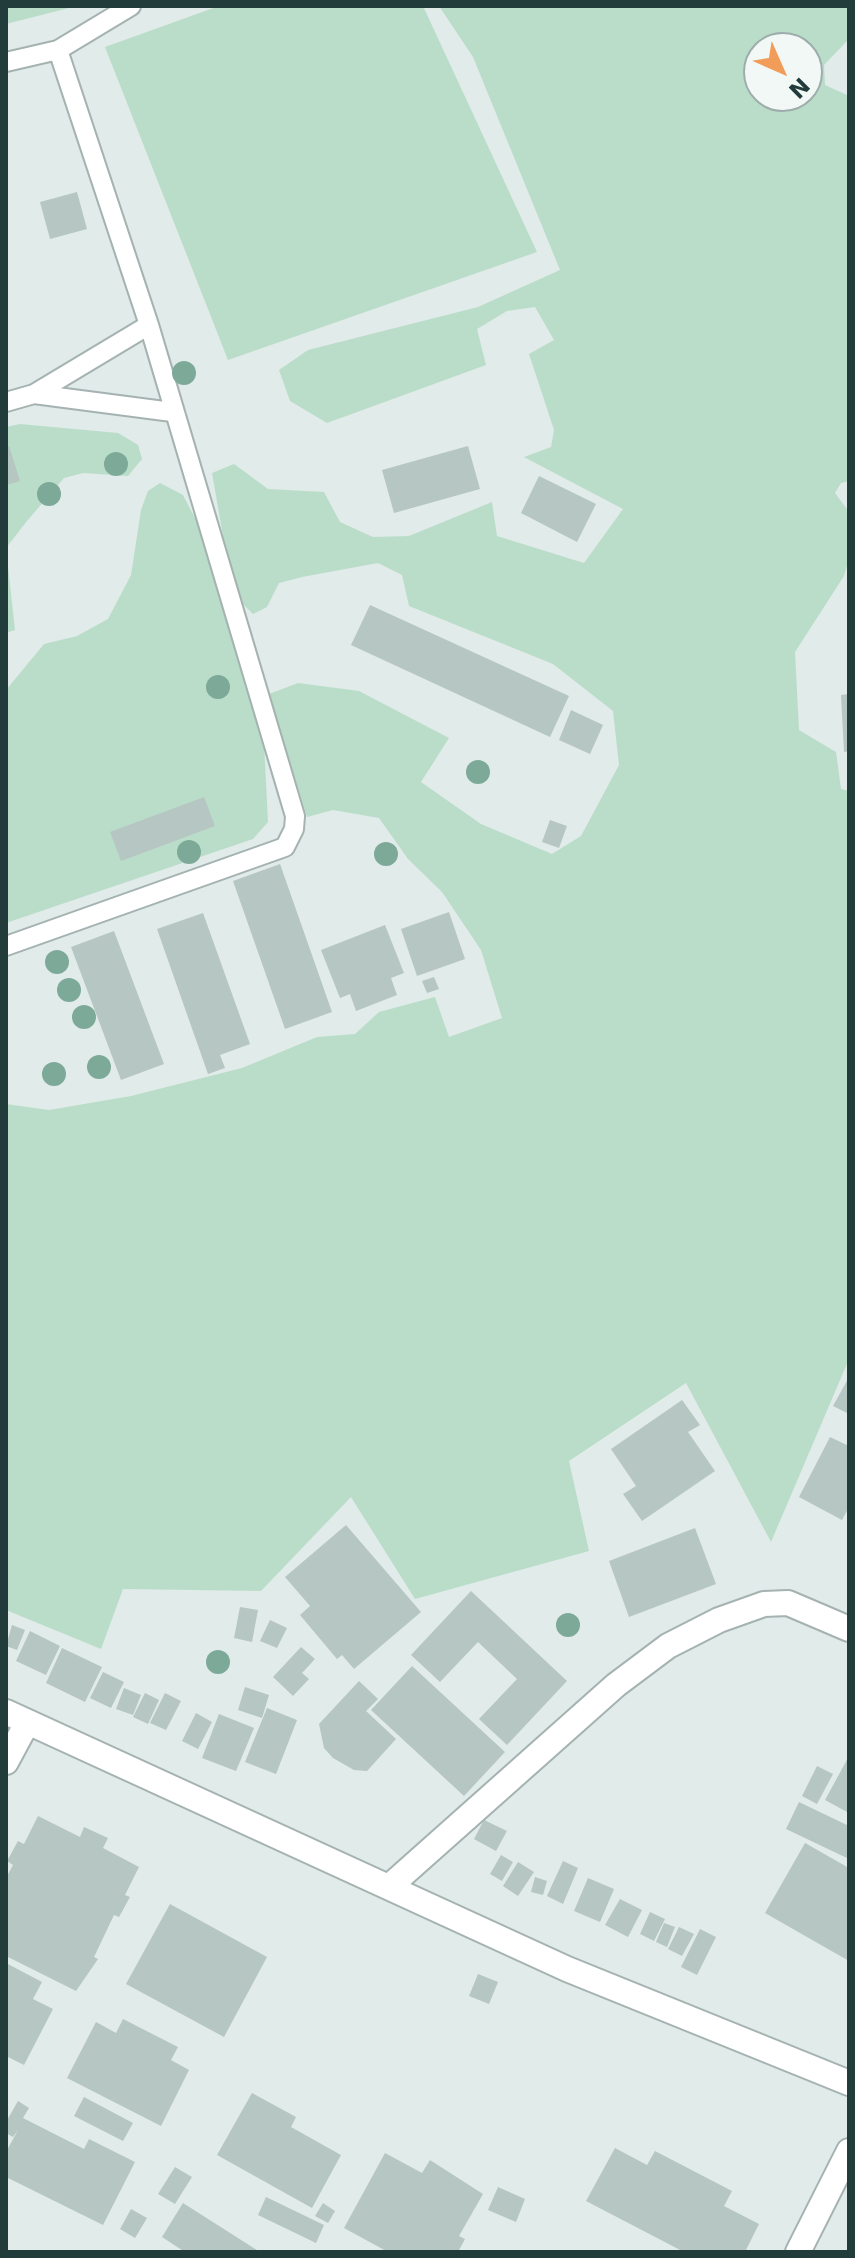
<!DOCTYPE html>
<style>
body{margin:0}
#map{position:relative;width:855px;height:2258px;overflow:hidden;background:#e1ebe9;font-family:"DejaVu Sans",sans-serif}
canvas{display:block}
.frame{position:absolute;inset:0;border:8px solid #213c3a;pointer-events:none}
.north{position:absolute;left:743px;top:32px;width:80px;height:80px;box-sizing:border-box;background:#f1f8f6;border:2px solid #9eadab;border-radius:50%;rotate:135deg;font-size:22px;font-weight:700;line-height:32px;text-align:center;color:#213c3a}
.north::after{content:'';display:block;margin:auto;width:28px;height:36px;background:#f29c59;clip-path:polygon(50% 0,100% 100%,50% 72%,0 100%)}
</style>
<div id="map">
<canvas width="855" height="2258"></canvas>
<div class="frame"></div>
<div class="north">N</div>
</div>
<script>
const ctx = document.querySelector('canvas').getContext('2d');
ctx.lineJoin = 'round';
function fillPath(path, color) { ctx.fillStyle = color; ctx.fill(path, 'evenodd'); }
const shape = rows => new Path2D(rows.map(r => 'M' + r).join(''));
function stroke(path, color, width, dash) { ctx.strokeStyle = color; ctx.lineWidth = width; ctx.lineCap = dash ? 'butt' : 'round'; ctx.setLineDash(dash || []); ctx.stroke(path); }
fillPath(shape([
 [6,6,77,6,6,24],
 [219,6,423,6,537,252,228,360,105,47],
 [439,6,849,6,849,39,824,65,825,85,849,96,849,481,841,483,835,493,849,512,849,558,844,576,795,652,799,730,836,752,841,789,849,791,849,1359,771,1542,686,1383,569,1461,589,1551,415,1599,351,1497,261,1591,123,1589,101,1649,6,1610,6,1104,49,1110,131,1096,242,1068,317,1037,355,1034,379,1012,435,997,449,1037,502,1018,481,950,442,892,408,859,379,818,333,810,307,817,269,694,298,683,359,691,449,738,421,782,481,824,552,854,581,836,619,765,613,711,553,664,409,606,402,575,378,563,302,577,279,583,267,607,253,614,241,602,230,576,212,473,234,464,268,489,324,492,340,522,373,537,409,536,492,502,497,536,584,563,623,509,524,457,551,447,554,430,529,354,554,340,535,307,507,311,477,329,486,365,327,423,290,401,279,370,308,350,478,307,560,270,473,57],
 [759,48,807,48,807,96,759,96],
 [20,424,118,433,138,445,142,459,128,476,83,473,64,478,27,521,6,548,15,630,6,633,6,427],
 [160,483,183,495,197,522,264,743,268,822,253,839,6,923,6,690,44,644,77,636,108,619,131,575,141,510,148,491]
]), '#baddca');
fillPath(shape([
 [77,192,87,229,50,239,40,202],
 [9,446,20,481,6,485,6,447],
 [468,446,480,489,394,513,382,470],
 [539,476,596,504,577,542,521,513],
 [370,605,569,696,550,737,351,645],
 [849,694,849,751,844,752,841,695],
 [571,710,603,725,590,754,559,740],
 [204,797,215,826,121,861,110,832],
 [550,820,567,826,559,848,542,842],
 [280,864,332,1012,285,1029,233,881],
 [449,912,465,959,417,976,401,929],
 [203,913,250,1044,220,1055,225,1068,208,1074,157,929],
 [385,925,404,973,391,978,397,995,356,1011,350,994,340,998,321,950],
 [114,931,164,1064,121,1080,71,947],
 [434,977,439,989,427,993,422,981],
 [849,1377,849,1414,833,1406],
 [682,1400,700,1425,688,1432,715,1471,642,1521,623,1494,636,1486,611,1449],
 [830,1437,849,1446,849,1507,842,1520,799,1497],
 [346,1525,421,1612,354,1669,342,1655,337,1659,300,1615,310,1606,285,1577],
 [695,1528,716,1584,629,1617,609,1561],
 [471,1591,567,1681,507,1745,479,1719,517,1679,478,1642,440,1682,411,1655],
 [240,1607,258,1610,252,1642,234,1638],
 [270,1620,287,1628,277,1648,260,1641],
 [12,1625,25,1630,17,1650,6,1646],
 [30,1631,60,1646,46,1675,16,1661],
 [301,1647,315,1659,302,1673,309,1679,293,1696,273,1677],
 [62,1648,102,1667,85,1702,46,1683],
 [412,1666,505,1752,464,1796,371,1710],
 [103,1672,124,1682,111,1708,90,1698],
 [359,1681,378,1699,366,1711,396,1739,367,1771,354,1770,333,1758,324,1748,319,1724],
 [245,1687,269,1695,262,1718,238,1710],
 [124,1688,141,1695,133,1715,116,1709],
 [145,1693,159,1700,148,1724,133,1717],
 [165,1693,181,1701,166,1730,150,1723],
 [267,1708,297,1720,276,1774,245,1762],
 [196,1713,212,1722,198,1749,182,1741],
 [219,1714,254,1728,236,1771,202,1758],
 [849,1756,849,1813,825,1800],
 [817,1766,833,1774,817,1804,802,1796],
 [799,1802,849,1826,849,1859,786,1829],
 [38,1816,80,1837,84,1827,108,1838,103,1848,139,1867,125,1895,130,1897,119,1917,114,1915,94,1957,98,1959,76,1991,6,1956,6,1878,13,1865,7,1861,18,1841,24,1844],
 [484,1820,507,1831,496,1851,474,1839],
 [805,1843,849,1868,849,1961,765,1913],
 [501,1855,513,1862,502,1881,490,1874],
 [563,1861,578,1868,563,1904,547,1896],
 [518,1862,534,1872,518,1896,503,1886],
 [535,1877,547,1881,543,1895,531,1892],
 [588,1878,614,1889,600,1922,574,1911],
 [620,1899,642,1910,628,1937,605,1925],
 [170,1904,267,1957,224,2037,126,1984],
 [650,1912,665,1919,654,1941,640,1934],
 [664,1923,675,1927,667,1947,656,1942],
 [679,1927,694,1934,682,1956,668,1949],
 [700,1929,716,1937,697,1975,681,1967],
 [6,1963,42,1982,33,1999,53,2009,24,2065,6,2056],
 [478,1974,498,1982,489,2004,469,1996],
 [123,2019,178,2047,171,2060,189,2070,161,2126,67,2078,96,2022,116,2033],
 [252,2093,296,2117,291,2127,341,2155,312,2208,217,2155],
 [84,2097,133,2123,123,2141,74,2116],
 [18,2101,29,2108,23,2118,84,2149,89,2139,135,2162,103,2225,6,2177,6,2152,18,2130,13,2137,6,2133,6,2122],
 [615,2148,647,2165,655,2151,732,2191,724,2206,759,2224,745,2252,684,2252,586,2201],
 [385,2153,422,2173,430,2160,483,2194,459,2236,465,2239,458,2252,388,2252,344,2228],
 [175,2167,192,2177,175,2204,158,2194],
 [498,2187,525,2199,516,2222,488,2210],
 [266,2197,324,2225,316,2243,258,2215],
 [183,2203,260,2252,185,2252,162,2237],
 [323,2203,335,2211,328,2223,315,2216],
 [131,2209,147,2218,135,2238,120,2229]
]), '#b6c6c2');
const service = shape([
 [6,62,58,50,131,6],
 [34,394,172,412],
 [6,402,34,394,149,325],
 [6,946,285,847,294,829,295,816,149,325,58,50]
]);
const minor = shape([
 [6,1712,567,1969,849,2083],
 [6,1762,27,1723],
 [390,1886,616,1685,668,1646,719,1620,764,1604,788,1603,849,1629],
 [798,2252,849,2151]
]);
stroke(service, '#a4b3b1', 22);
stroke(minor, '#a4b3b1', 28);
stroke(service, '#fff', 18);
stroke(minor, '#fff', 24);
ctx.fillStyle = '#7da998';
for (const [x, y] of [
 [184,373],
 [116,464],
 [49,494],
 [218,687],
 [478,772],
 [189,852],
 [386,854],
 [57,962],
 [69,990],
 [84,1017],
 [99,1067],
 [54,1074],
 [568,1625],
 [218,1662]
]) { ctx.beginPath(); ctx.arc(x, y, 12, 0, 2 * Math.PI); ctx.fill(); }
</script>
